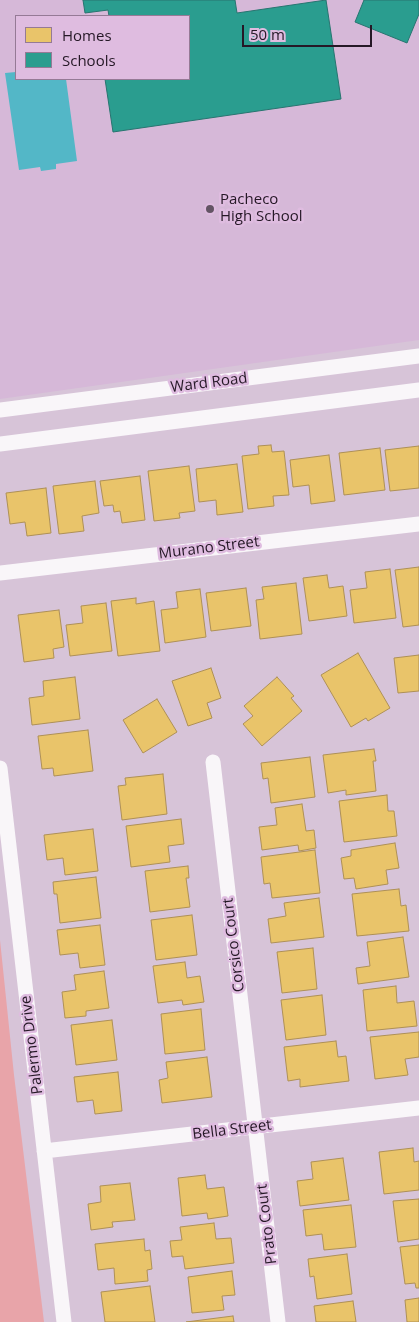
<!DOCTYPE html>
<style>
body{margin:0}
#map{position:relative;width:419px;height:1322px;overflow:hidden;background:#d7c4d8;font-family:"Open Sans",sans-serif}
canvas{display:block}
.legend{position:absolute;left:15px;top:15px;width:175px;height:65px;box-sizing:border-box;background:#dfbce0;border:1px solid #957a96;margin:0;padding:6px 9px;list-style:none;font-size:15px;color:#251826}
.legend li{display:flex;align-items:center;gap:10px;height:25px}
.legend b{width:25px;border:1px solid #957a96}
.scale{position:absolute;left:242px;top:25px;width:130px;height:22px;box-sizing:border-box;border:2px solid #251826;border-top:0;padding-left:6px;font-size:15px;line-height:18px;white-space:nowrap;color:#251826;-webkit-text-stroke:4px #dfbce0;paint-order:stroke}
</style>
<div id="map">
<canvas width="419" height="1322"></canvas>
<ul class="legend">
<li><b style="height:14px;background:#e9c46a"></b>Homes</li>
<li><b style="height:14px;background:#2a9d8f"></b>Schools</li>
</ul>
<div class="scale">50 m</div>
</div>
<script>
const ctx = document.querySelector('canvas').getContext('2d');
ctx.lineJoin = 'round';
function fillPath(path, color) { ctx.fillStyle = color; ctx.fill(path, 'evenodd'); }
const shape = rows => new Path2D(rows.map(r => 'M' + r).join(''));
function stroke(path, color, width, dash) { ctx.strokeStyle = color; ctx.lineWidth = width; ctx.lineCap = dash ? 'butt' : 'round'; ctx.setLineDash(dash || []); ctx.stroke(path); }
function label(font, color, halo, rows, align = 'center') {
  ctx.font = font + ' "Open Sans",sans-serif'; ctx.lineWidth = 5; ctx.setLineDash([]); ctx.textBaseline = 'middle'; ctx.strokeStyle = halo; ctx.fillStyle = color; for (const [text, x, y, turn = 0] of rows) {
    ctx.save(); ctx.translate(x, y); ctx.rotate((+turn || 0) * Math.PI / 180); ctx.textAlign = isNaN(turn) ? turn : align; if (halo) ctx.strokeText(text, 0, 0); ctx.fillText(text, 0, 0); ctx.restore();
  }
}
fillPath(shape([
 [0,0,419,0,419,340,0,399],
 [16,16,189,16,189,79,16,79]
]), '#d6b8d8');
fillPath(shape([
 [0,940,14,1075,44,1322,0,1322]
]), '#e8a4a9');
fillPath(shape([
 [16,72,16,79,66,79,77,161,56,164,56,169,41,171,40,167,19,170,5,73]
]), '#53b7c7');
const homes = shape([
 [271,445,272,452,284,451,289,495,273,496,274,506,248,509,242,456,259,454,258,446,271,445],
 [419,446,419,488,390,491,385,450,419,446],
 [380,448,385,490,344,495,339,453,380,448],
 [329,455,335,501,311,504,309,485,293,487,290,460,329,455],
 [237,464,243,512,217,515,216,500,199,502,196,469,237,464],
 [189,466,195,511,179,513,180,518,154,521,148,471,189,466],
 [140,476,145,520,122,523,120,511,114,512,113,505,104,506,100,481,140,476],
 [95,481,99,513,82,516,84,531,59,534,53,486,95,481],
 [46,488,51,533,27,536,25,522,10,524,6,493,46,488],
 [419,567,419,625,403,627,395,570,419,567],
 [390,569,396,618,354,623,350,590,367,588,365,572,390,569],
 [327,575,329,588,343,586,347,616,309,621,303,578,327,575],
 [296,583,302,634,260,639,256,600,264,599,262,587,296,583],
 [246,588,251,626,211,631,206,593,246,588],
 [200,589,206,637,165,643,161,610,178,608,176,592,200,589],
 [136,598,136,604,154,601,160,651,118,656,111,601,136,598],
 [106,603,112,651,70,656,66,625,83,623,81,606,106,603],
 [59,610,64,647,53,649,54,658,24,662,18,615,59,610],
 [358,653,390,708,368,721,366,718,351,727,321,675,358,653],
 [419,655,419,691,398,693,394,658,419,655],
 [211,668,221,698,207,703,212,718,188,726,172,681,211,668],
 [75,677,80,719,32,725,29,698,44,696,43,681,75,677],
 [277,677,294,696,291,698,302,711,262,746,243,724,253,716,244,706,277,677],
 [157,699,177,732,143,753,123,720,157,699],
 [88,730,93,771,54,776,53,768,42,769,38,736,88,730],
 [374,749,376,761,373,761,376,791,346,795,346,790,328,793,323,755,374,749],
 [310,757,315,797,271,803,268,778,263,779,261,763,310,757],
 [163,774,167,814,122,820,118,786,126,785,125,778,163,774],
 [387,795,388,811,394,811,397,836,344,842,339,801,387,795],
 [302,804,306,831,314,830,316,848,299,851,298,845,262,850,259,827,277,825,275,808,302,804],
 [181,819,184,844,168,846,170,862,131,867,126,826,181,819],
 [93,829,98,871,65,875,63,858,47,860,44,835,93,829],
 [395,843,399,868,386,870,388,884,356,889,354,878,344,879,341,858,351,856,351,850,395,843],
 [315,850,320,893,272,898,270,883,264,884,261,857,315,850],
 [188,866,189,878,186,878,190,907,150,912,145,871,188,866],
 [96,877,101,918,60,923,57,894,54,894,53,882,96,877],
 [399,889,401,906,406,905,409,931,357,936,352,894,399,889],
 [319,898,324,937,271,943,268,919,286,916,284,903,319,898],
 [192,915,197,955,156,960,151,920,192,915],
 [100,925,105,965,80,968,78,953,60,955,57,930,100,925],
 [403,937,409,977,358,984,356,968,370,966,367,942,403,937],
 [313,948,317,989,282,993,277,952,313,948],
 [185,962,187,978,200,976,204,1002,183,1005,182,1000,158,1003,153,966,185,962],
 [104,971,109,1008,86,1011,86,1016,65,1018,62,992,76,990,74,975,104,971],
 [396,986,397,1003,414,1001,417,1026,367,1031,363,990,396,986],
 [322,995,326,1035,286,1040,281,1000,322,995],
 [201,1009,205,1050,165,1054,161,1014,201,1009],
 [112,1020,117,1060,76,1065,71,1025,112,1020],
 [419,1032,419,1057,405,1059,408,1075,375,1079,370,1037,419,1032],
 [336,1041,338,1057,346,1056,349,1081,300,1087,300,1079,288,1081,284,1047,336,1041],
 [207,1057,212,1097,162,1103,159,1080,168,1078,166,1062,207,1057],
 [118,1072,122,1111,95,1114,93,1100,77,1102,74,1077,118,1072],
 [413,1148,414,1162,419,1161,419,1190,384,1194,379,1152,413,1148],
 [343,1158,349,1200,300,1206,297,1181,313,1179,311,1162,343,1158],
 [205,1175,207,1189,224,1187,228,1216,208,1219,207,1213,182,1216,178,1178,205,1175],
 [130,1183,135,1220,112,1222,113,1227,91,1230,88,1204,101,1202,100,1186,130,1183],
 [419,1199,419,1239,398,1242,393,1201,419,1199],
 [351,1205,356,1247,324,1250,322,1234,306,1236,303,1210,351,1205],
 [214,1223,216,1239,231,1238,234,1263,185,1269,183,1256,172,1257,170,1241,182,1240,180,1227,214,1223],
 [144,1239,145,1251,150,1250,152,1269,147,1270,148,1281,115,1284,114,1268,98,1270,95,1244,144,1239],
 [419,1245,419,1288,416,1288,415,1283,405,1284,400,1247,419,1245],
 [347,1254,352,1294,317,1299,314,1276,310,1277,308,1259,347,1254],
 [232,1271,235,1295,222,1296,224,1310,192,1313,188,1277,232,1271],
 [150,1286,155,1322,105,1322,101,1292,150,1286],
 [419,1298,419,1322,407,1322,405,1300,419,1298],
 [353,1301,356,1322,316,1322,314,1306,353,1301],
 [233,1316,234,1322,186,1322,233,1316]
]);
fillPath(homes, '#e9c46a');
stroke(homes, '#ae9056', 1);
const schools = shape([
 [83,0,235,0,237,13,326,0,341,99,113,132,105,79,189,79,189,16,109,16,108,10,85,13,83,0],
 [364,0,419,0,419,14,407,43,355,22,364,0]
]);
fillPath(schools, '#2a9d8f');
stroke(schools, '#287570', 1);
stroke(shape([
 [0,410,419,356],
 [0,444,419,390],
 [0,573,419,524],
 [213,762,278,1322],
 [0,768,64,1322],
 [44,1151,419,1108]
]), '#f9f6f9', 15);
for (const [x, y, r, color] of [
 [210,209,5,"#635464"]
]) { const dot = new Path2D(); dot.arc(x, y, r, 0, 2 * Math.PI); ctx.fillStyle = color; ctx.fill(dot); stroke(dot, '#dfbce0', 2); }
label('15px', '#251826', '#dfbce0', [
 ["Pacheco",220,200],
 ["High School",220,217]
], 'left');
label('15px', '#251826', '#dfbce0', [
 ["Ward Road",209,383,-7],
 ["Murano Street",209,548,-7],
 ["Corsico Court",234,945,-97],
 ["Palermo Drive",32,1045,-97],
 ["Bella Street",232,1130,-7],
 ["Prato Court",267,1224,-97]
]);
</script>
